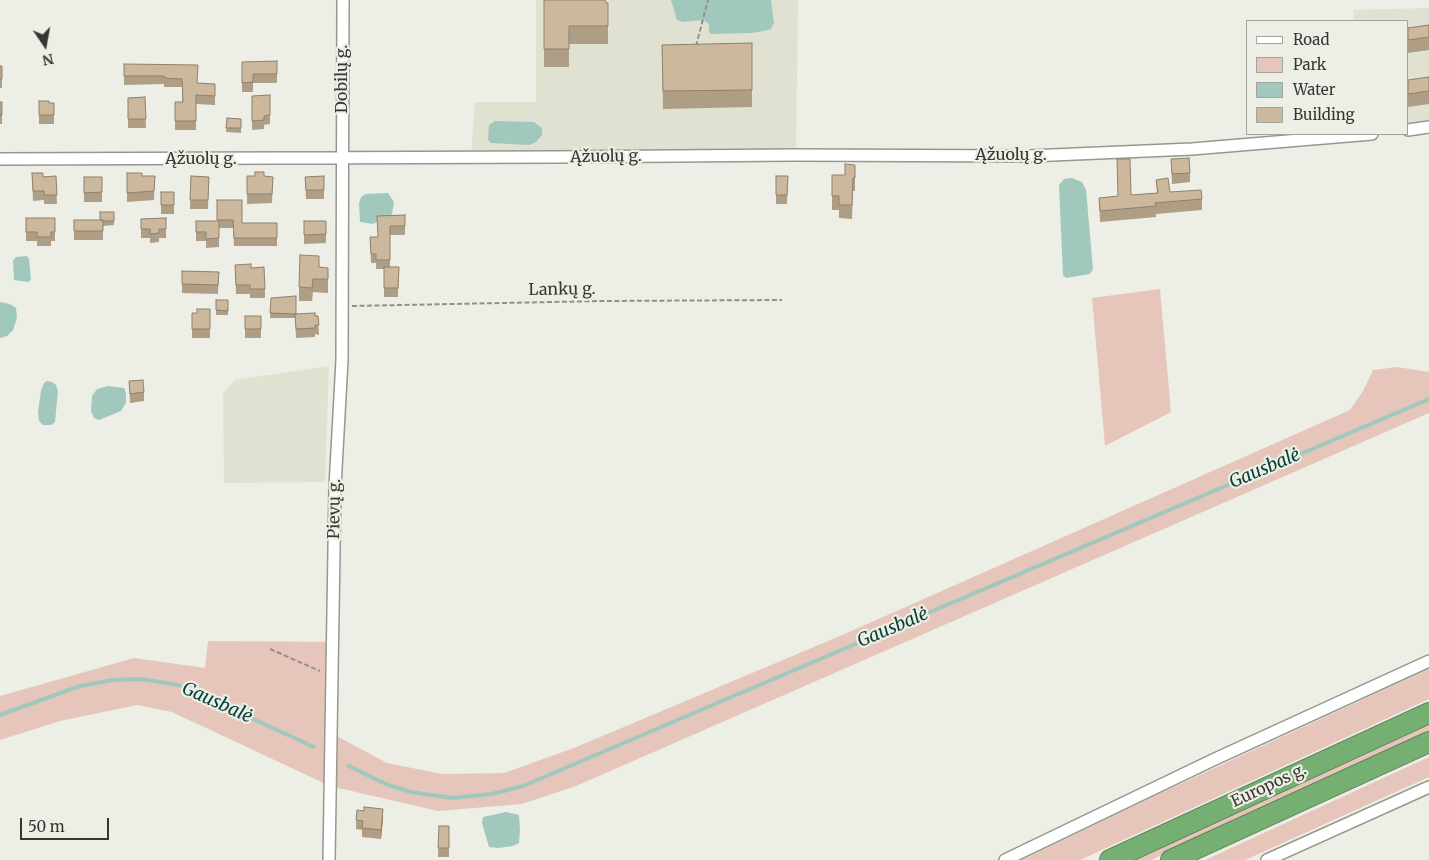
<!DOCTYPE html>
<meta charset="utf-8">
<style>
body{margin:0}
#map{position:relative;width:1429px;height:860px;overflow:hidden;background:#edeee5;font-family:Merriweather,serif}
canvas{display:block}
.legend{position:absolute;left:1246px;top:20px;width:162px;height:115px;box-sizing:border-box;background:#edeee5;border:1px solid #a4a49e;margin:0;padding:6px 9px;list-style:none;font-size:15px;color:#363633}
.legend li{display:flex;align-items:center;gap:10px;height:25px}
.legend b{width:25px;border:1px solid #a4a49e}
.north{position:absolute;left:20px;top:20px;width:50px;height:50px;-webkit-text-stroke:4px #edeee5;paint-order:stroke;rotate:168deg;font-size:14px;font-weight:700;line-height:20px;text-align:center;color:#363633}
.north::after{content:'';display:block;margin:auto;width:18px;height:22px;background:#363633;clip-path:polygon(50% 0,100% 100%,50% 72%,0 100%)}
.scale{position:absolute;left:20px;top:818px;width:89px;height:22px;box-sizing:border-box;border:2px solid #363633;border-top:0;padding-left:6px;font-size:15px;line-height:18px;white-space:nowrap;color:#363633;-webkit-text-stroke:4px #edeee5;paint-order:stroke}
</style>
<div id="map">
<canvas width="1429" height="860"></canvas>
<ul class="legend">
<li><b style="height:6px;background:#fff"></b>Road</li>
<li><b style="height:14px;background:#e6c6ba"></b>Park</li>
<li><b style="height:14px;background:#a0c8bd"></b>Water</li>
<li><b style="height:14px;background:#ccb89c"></b>Building</li>
</ul>
<div class="north">N</div>
<div class="scale">50 m</div>
</div>
<script>
const ctx = document.querySelector('canvas').getContext('2d');
ctx.lineJoin = 'round';
function fillPath(path, color) { ctx.fillStyle = color; ctx.fill(path, 'evenodd'); }
const shape = rows => new Path2D(rows.map(r => 'M' + r).join(''));
function stroke(path, color, width, dash) { ctx.strokeStyle = color; ctx.lineWidth = width; ctx.lineCap = dash ? 'butt' : 'round'; ctx.setLineDash(dash || []); ctx.stroke(path); }
function label(font, color, halo, rows, align = 'center') {
  ctx.font = font + ' Merriweather,serif'; ctx.lineWidth = 4.5; ctx.setLineDash([]); ctx.textBaseline = 'middle'; ctx.strokeStyle = halo; ctx.fillStyle = color; for (const [text, x, y, turn = 0] of rows) {
    ctx.save(); ctx.translate(x, y); ctx.rotate((+turn || 0) * Math.PI / 180); ctx.textAlign = isNaN(turn) ? turn : align; if (halo) ctx.strokeText(text, 0, 0); ctx.fillText(text, 0, 0); ctx.restore();
  }
}
fillPath(shape([
 [536,0,798,0,796,151,471,157,475,102,536,102],
 [1429,8,1429,124,1408,127,1408,21,1354,21,1353,10],
 [329,366,325,482,224,483,223,393,235,380]
]), '#e0e1d1');
fillPath(shape([
 [1160,289,1171,412,1105,446,1092,298],
 [1397,367,1429,372,1429,413,576,786,522,804,438,811,330,786,172,712,137,705,60,721,0,740,0,696,134,658,205,668,208,641,332,642,331,733,387,763,442,774,504,773,574,748,847,633,1350,410,1363,391,1373,370],
 [1429,669,1429,699,1080,860,1022,860,1152,797],
 [1429,722,1429,732,1151,860,1130,860],
 [1429,757,1429,777,1245,860,1205,860]
]), '#e6c6ba');
fillPath(shape([
 [671,0,771,0,774,23,771,29,764,31,751,33,711,34,709,31,709,24,704,20,683,22,677,20],
 [495,121,534,122,542,128,542,135,536,142,529,145,491,143,488,140,489,125],
 [1072,178,1082,182,1086,190,1093,269,1090,274,1066,278,1063,275,1059,185,1064,179],
 [388,193,394,202,392,214,373,224,360,222,359,203,361,197,366,194],
 [27,256,29,259,31,280,28,282,14,280,13,261,16,257],
 [0,302,10,304,16,308,17,318,13,330,7,336,0,338],
 [47,381,52,382,56,385,58,391,55,422,51,425,43,425,39,421,38,411,41,391,44,383],
 [108,386,124,388,126,393,126,403,121,411,99,420,94,418,91,411,92,396,97,389],
 [506,812,519,815,520,830,519,843,513,846,498,848,489,847,482,823,483,817]
]), '#a0c8bd');
stroke(shape([
 [0,715,80,686,113,680,141,679,179,685,314,747],
 [349,766,388,785,411,792,452,798,492,794,523,786,1429,399]
]), '#a0c8bd', 4);
const street = shape([
 [1408,130,1429,127],
 [0,159,555,157,794,155,1029,156,1192,149,1372,134],
 [329,860,335,487,342,360,343,0],
 [1005,860,1215,759,1429,661],
 [1267,860,1429,787]
]);
const highway = shape([
 [1110,860,1429,713],
 [1171,860,1429,742]
]);
stroke(street, '#97978f', 14);
stroke(highway, '#60855c', 22);
stroke(shape([
 [696,46,708,0],
 [352,306,601,301,782,300],
 [270,649,320,671]
]), '#90918b', 2, [5, 2.5]);
stroke(street, '#fff', 11);
stroke(highway, '#76af72', 20);
fillPath(shape([
 [544,0,608,3,608,44,569,44,569,67,544,67],
 [1429,25,1429,50,1408,53,1408,28],
 [752,43,752,107,663,109,662,45],
 [277,61,277,83,253,83,253,92,242,92,242,62],
 [124,64,198,83,215,84,215,105,196,104,196,130,175,130,175,102,182,102,182,87,164,87,164,84,124,85],
 [0,66,2,66,2,88,0,88],
 [1429,77,1429,104,1408,107,1408,80],
 [270,95,270,124,264,125,264,129,252,130,252,96],
 [145,97,146,128,128,128,128,98],
 [39,101,49,103,54,103,54,124,39,124],
 [0,102,2,102,2,124,0,124],
 [227,118,241,119,241,133,226,132],
 [1171,159,1190,173,1190,182,1172,184],
 [855,165,855,191,853,191,852,219,839,218,839,210,832,210,832,175,845,175],
 [32,173,43,177,56,176,57,204,44,204,44,200,33,201],
 [127,173,142,176,155,176,154,200,127,202],
 [191,176,209,177,208,209,190,209],
 [247,176,273,177,272,203,247,204],
 [324,176,324,199,306,199,305,177],
 [776,176,788,176,787,204,776,204],
 [84,177,102,177,102,202,84,202],
 [1156,180,1170,192,1202,199,1202,210,1156,214,1156,217,1100,222,1099,198,1157,193],
 [161,192,174,192,174,214,161,214],
 [217,200,242,223,277,223,277,246,234,246,233,228,219,228,219,247,206,248,206,241,196,241,196,221,217,221],
 [114,212,114,225,103,226,103,240,74,240,74,220,100,220],
 [405,215,405,235,390,235,390,267,399,267,398,297,384,297,384,269,376,269,376,263,371,263,370,237,378,237,377,216],
 [26,218,55,218,55,241,51,241,51,246,37,246,37,241,26,241],
 [166,218,166,238,159,238,159,242,150,243,150,238,141,238,141,219],
 [304,221,326,221,326,243,304,244],
 [235,265,251,268,265,289,265,298,250,298,250,294,236,294],
 [319,267,328,268,328,293,313,292,312,301,299,301,299,287],
 [182,271,219,272,218,294,182,293],
 [271,298,296,314,318,316,319,335,315,334,315,337,296,338,295,318,270,318],
 [216,300,228,300,228,315,216,315],
 [210,309,210,338,192,338,192,313,197,313],
 [245,316,261,316,261,338,245,338],
 [129,381,144,392,144,401,130,403],
 [383,818,381,839,362,837,362,830,356,829,356,820],
 [439,826,449,826,449,857,438,857]
]), '#af9e86');
fillPath(shape([
 [383,809,383,818,381,839,381,830]
]), '#8f816d');
const building = shape([
 [544,0,605,0,606,3,608,3,608,26,569,26,569,49,544,49,544,0],
 [1429,25,1429,37,1408,40,1408,28,1429,25],
 [752,43,752,90,663,91,662,45,752,43],
 [277,61,277,74,253,74,253,82,242,83,242,62,277,61],
 [124,64,198,65,197,83,215,84,215,96,196,95,196,121,175,121,175,102,183,102,182,79,164,78,164,76,124,76,124,64],
 [0,66,2,66,2,79,0,79,0,66],
 [1429,77,1429,91,1408,94,1408,80,1429,77],
 [270,95,270,115,264,116,264,120,252,121,252,96,270,95],
 [145,97,146,119,128,119,128,98,145,97],
 [39,101,49,101,49,103,54,103,54,115,39,115,39,101],
 [0,102,2,102,2,115,0,115,0,102],
 [227,118,241,119,241,128,226,128,227,118],
 [1189,158,1190,173,1172,174,1171,159,1189,158],
 [1117,159,1130,159,1131,195,1158,193,1156,180,1168,178,1170,192,1201,190,1202,199,1155,203,1156,206,1100,211,1099,198,1118,196,1117,159],
 [845,164,855,165,855,178,853,178,852,205,839,205,839,196,832,196,832,175,845,175,845,164],
 [255,172,264,172,264,176,273,177,272,194,247,194,247,176,255,176,255,172],
 [32,173,43,173,43,177,56,176,57,195,44,195,44,191,33,191,32,173],
 [127,173,142,173,142,176,155,176,154,191,127,193,127,173],
 [191,176,209,177,208,200,190,200,191,176],
 [324,176,324,190,306,190,305,177,324,176],
 [776,176,788,176,787,195,776,195,776,176],
 [84,177,102,177,102,192,84,193,84,177],
 [161,192,174,192,174,205,161,205,161,192],
 [217,200,242,200,242,223,277,223,277,238,234,238,233,220,217,220,217,200],
 [100,212,114,212,114,221,103,221,103,220,100,220,100,212],
 [405,215,405,226,390,226,390,260,376,260,376,254,371,254,370,237,378,237,377,216,405,215],
 [26,218,55,218,55,232,51,232,51,237,37,237,37,232,26,232,26,218],
 [166,218,166,229,159,229,159,233,150,234,150,229,141,229,141,219,166,218],
 [74,220,103,220,103,231,74,231,74,220],
 [196,221,219,221,219,238,206,239,206,232,196,232,196,221],
 [304,221,326,221,326,234,304,235,304,221],
 [300,255,319,256,319,267,328,268,328,279,313,279,312,288,299,287,300,255],
 [251,264,251,268,264,267,265,289,250,289,250,285,236,285,235,265,251,264],
 [384,267,399,267,398,288,384,288,384,267],
 [182,271,219,272,218,285,182,284,182,271],
 [296,296,296,314,270,313,271,298,296,296],
 [216,300,228,300,228,311,216,310,216,300],
 [197,309,210,309,210,329,192,329,192,313,197,313,197,309],
 [315,313,315,316,318,316,319,325,315,325,315,328,296,329,295,314,315,313],
 [245,316,261,316,261,329,245,329,245,316],
 [143,380,144,392,130,394,129,381,143,380],
 [364,807,383,809,381,830,362,828,363,821,356,820,357,810,364,811,364,807],
 [439,826,449,826,449,848,438,848,439,826]
]);
fillPath(building, '#ccb89c');
stroke(building, '#8f816d', 1);
label('16px', '#363633', '#edeee5', [
 ["Dobilų g.",342,79,-90],
 ["Ąžuolų g.",1011,155],
 ["Ąžuolų g.",606,157,-1],
 ["Ąžuolų g.",201,159],
 ["Lankų g.",562,290,-1],
 ["Pievų g.",335,509,-89],
 ["Europos g.",1269,786,-25]
]);
label('italic 18px', '#064136', '#edeee5', [
 ["Gausbalė",1265,469,-23],
 ["Gausbalė",893,628,-23],
 ["Gausbalė",217,703,24]
]);
</script>
